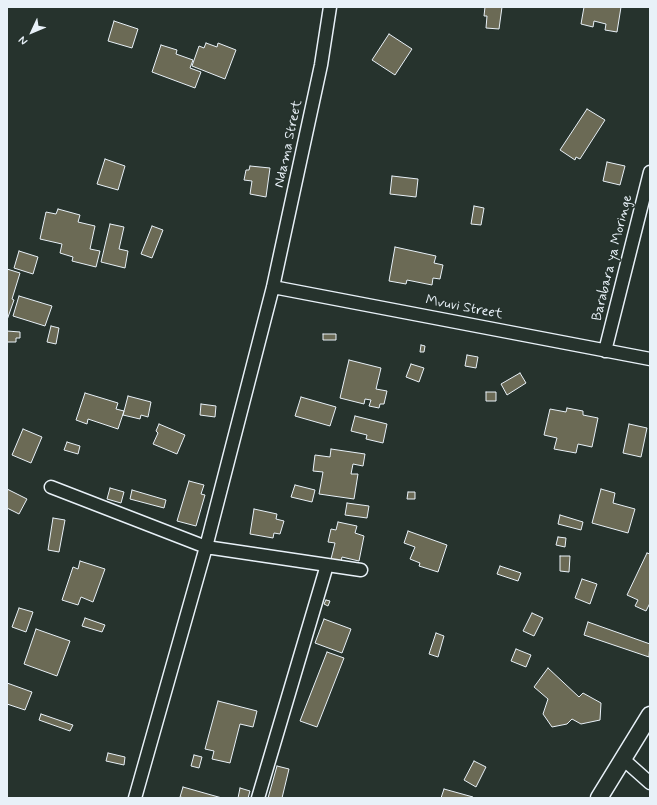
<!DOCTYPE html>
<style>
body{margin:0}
#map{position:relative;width:657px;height:805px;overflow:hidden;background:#26332d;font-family:Mynerve,sans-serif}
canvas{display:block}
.frame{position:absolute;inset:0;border:8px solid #e8f1f8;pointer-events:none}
.north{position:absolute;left:12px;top:12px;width:40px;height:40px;-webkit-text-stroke:3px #26332d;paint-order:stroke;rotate:226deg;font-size:11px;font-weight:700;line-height:16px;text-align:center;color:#e8f1f8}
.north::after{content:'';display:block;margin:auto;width:14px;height:18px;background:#e8f1f8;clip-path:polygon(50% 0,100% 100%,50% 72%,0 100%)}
</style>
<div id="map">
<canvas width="657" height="805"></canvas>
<div class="frame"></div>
<div class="north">N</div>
</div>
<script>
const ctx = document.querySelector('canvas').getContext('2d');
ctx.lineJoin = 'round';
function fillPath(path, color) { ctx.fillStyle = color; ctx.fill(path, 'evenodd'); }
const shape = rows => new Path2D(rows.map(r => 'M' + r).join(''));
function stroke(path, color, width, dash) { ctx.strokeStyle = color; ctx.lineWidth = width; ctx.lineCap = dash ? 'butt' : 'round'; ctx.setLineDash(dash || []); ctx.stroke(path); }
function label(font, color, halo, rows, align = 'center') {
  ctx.font = font + ' Mynerve,sans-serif'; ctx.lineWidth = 3; ctx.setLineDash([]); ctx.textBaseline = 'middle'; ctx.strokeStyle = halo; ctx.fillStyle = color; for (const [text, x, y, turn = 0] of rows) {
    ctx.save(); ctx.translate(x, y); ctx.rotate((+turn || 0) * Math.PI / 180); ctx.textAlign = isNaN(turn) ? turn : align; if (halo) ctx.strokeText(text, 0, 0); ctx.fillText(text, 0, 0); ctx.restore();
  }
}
const building = shape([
 [485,7,502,7,499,29,486,28,487,16,484,16,485,7],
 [584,7,621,7,617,32,605,30,606,24,594,21,593,27,581,24,584,7],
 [114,21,138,29,132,48,108,41,114,21],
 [389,34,412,49,395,75,372,60,389,34],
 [206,43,217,47,218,43,236,50,225,79,192,66,199,46,204,48,206,43],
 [161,45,177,50,176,54,193,60,190,68,201,72,195,88,152,72,161,45],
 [587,109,605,120,580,159,576,157,575,160,560,150,587,109],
 [105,159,125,166,118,190,97,184,105,159],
 [607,162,625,166,620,185,603,181,607,162],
 [250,166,270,168,266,197,250,194,252,181,244,180,246,170,249,170,250,166],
 [392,176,418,179,416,197,390,194,392,176],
 [474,206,484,208,481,225,471,224,474,206],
 [58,209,80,215,78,222,95,226,90,249,100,251,96,267,72,261,73,257,60,253,62,244,40,239,46,212,56,214,58,209],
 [110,224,124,227,119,249,128,251,125,268,101,262,110,224],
 [152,226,163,230,152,258,141,254,152,226],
 [395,247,436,256,434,263,443,265,440,279,433,278,432,285,407,280,406,284,389,281,395,247],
 [19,251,38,257,33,274,14,268,19,251],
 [7,269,20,273,12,299,14,300,7,320,7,269],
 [19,296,52,306,45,326,13,316,19,296],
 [51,326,59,328,56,344,47,342,51,326],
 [7,331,20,332,20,338,16,338,16,342,7,342,7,331],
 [323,334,336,334,336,340,323,340,323,334],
 [421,345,425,346,424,352,420,352,421,345],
 [467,355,478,357,476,368,465,366,467,355],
 [349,360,381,368,376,389,387,391,384,404,380,404,379,408,369,406,371,400,365,399,364,404,340,398,349,360],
 [411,364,424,368,419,382,406,377,411,364],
 [520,373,526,383,507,395,501,384,520,373],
 [486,392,496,392,496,401,486,401,486,392],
 [85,393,118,403,116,409,124,411,118,429,88,419,87,424,76,420,85,393],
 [128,396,151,402,148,417,141,415,140,419,123,415,128,396],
 [301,397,336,407,330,426,295,416,301,397],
 [201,404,216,406,215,417,200,415,201,404],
 [567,408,583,411,583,415,598,418,592,447,578,444,576,453,554,449,557,438,544,435,550,409,566,412,567,408],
 [355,416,387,424,383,443,366,439,367,435,351,431,355,416],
 [159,424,185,435,177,454,153,444,158,433,156,431,159,424],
 [629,424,647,428,641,457,623,453,629,424],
 [23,429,42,437,31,463,12,455,23,429],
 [67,442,80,446,78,454,64,450,67,442],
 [331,449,365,454,363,466,353,464,351,474,358,474,354,499,319,494,323,472,313,471,315,455,330,457,331,449],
 [189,481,204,485,201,494,205,495,196,526,177,521,189,481],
 [295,485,315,490,312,502,291,497,295,485],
 [110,488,124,492,121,503,107,499,110,488],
 [7,489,27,499,19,514,7,508,7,489],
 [601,489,615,493,613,503,635,509,628,533,592,523,601,489],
 [132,490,166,500,164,508,130,499,132,490],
 [408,492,415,492,415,499,407,499,408,492],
 [347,503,369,506,367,518,345,515,347,503],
 [254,509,277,514,276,519,284,521,280,534,274,533,273,538,250,534,254,509],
 [560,515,583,522,581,530,558,524,560,515],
 [53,518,65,520,59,552,48,550,53,518],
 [338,522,357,526,355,533,364,536,359,561,342,557,340,565,330,563,335,543,328,542,331,529,336,530,338,522],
 [408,531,447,545,438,572,419,566,420,563,410,559,415,547,404,543,408,531],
 [558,537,566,538,565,547,556,545,558,537],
 [647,553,650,554,650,603,646,611,635,606,638,600,627,595,647,553],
 [560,556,570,556,569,572,560,571,560,556],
 [80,561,105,569,93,602,81,597,78,605,62,600,73,567,78,569,80,561],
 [500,566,521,573,518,581,497,574,500,566],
 [582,579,597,584,590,604,575,598,582,579],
 [326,600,330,601,328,606,324,604,326,600],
 [19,608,33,612,26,632,12,627,19,608],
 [532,613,543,618,534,636,523,631,532,613],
 [85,618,105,625,102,632,82,626,85,618],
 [324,619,351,629,342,653,315,643,324,619],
 [588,622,650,644,649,657,584,635,588,622],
 [36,629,70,641,57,676,24,664,36,629],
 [436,633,444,636,438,657,429,654,436,633],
 [516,649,531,655,526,667,511,661,516,649],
 [327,652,344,658,317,727,300,721,327,652],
 [548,668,579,697,583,693,601,703,600,720,581,724,572,719,567,724,552,727,543,714,548,699,534,687,548,668],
 [7,683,32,692,25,710,7,704,7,683],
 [218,701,257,711,253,727,240,724,230,763,212,759,214,751,205,749,218,701],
 [41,714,73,725,70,731,39,720,41,714],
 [108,753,125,757,124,765,106,761,108,753],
 [194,755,202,757,199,768,191,766,194,755],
 [474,761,486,767,476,787,464,780,474,761],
 [277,766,289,769,282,798,268,798,277,766],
 [183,787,222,798,185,798,180,797,183,787],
 [240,788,250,791,248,798,238,798,240,788],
 [444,789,473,797,473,798,441,798,444,789]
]);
fillPath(building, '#6b6a55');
stroke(building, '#e8f1f8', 1);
const street = shape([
 [273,287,650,359],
 [605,351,650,172],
 [51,487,206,547,361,570],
 [623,759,650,783],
 [135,798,206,547,273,287,321,65,330,7],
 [258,798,327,565]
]);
const secondary = shape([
 [599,798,650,715]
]);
stroke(street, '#e8f1f8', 15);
stroke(secondary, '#e8f1f8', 19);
stroke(street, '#26332d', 12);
stroke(secondary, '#26332d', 16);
label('14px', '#e8f1f8', '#26332d', [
 ["Ndama Street",289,144,-78],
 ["Barabara ya Moringe",613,258,-76],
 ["Mvuvi Street",464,308,11]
]);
</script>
